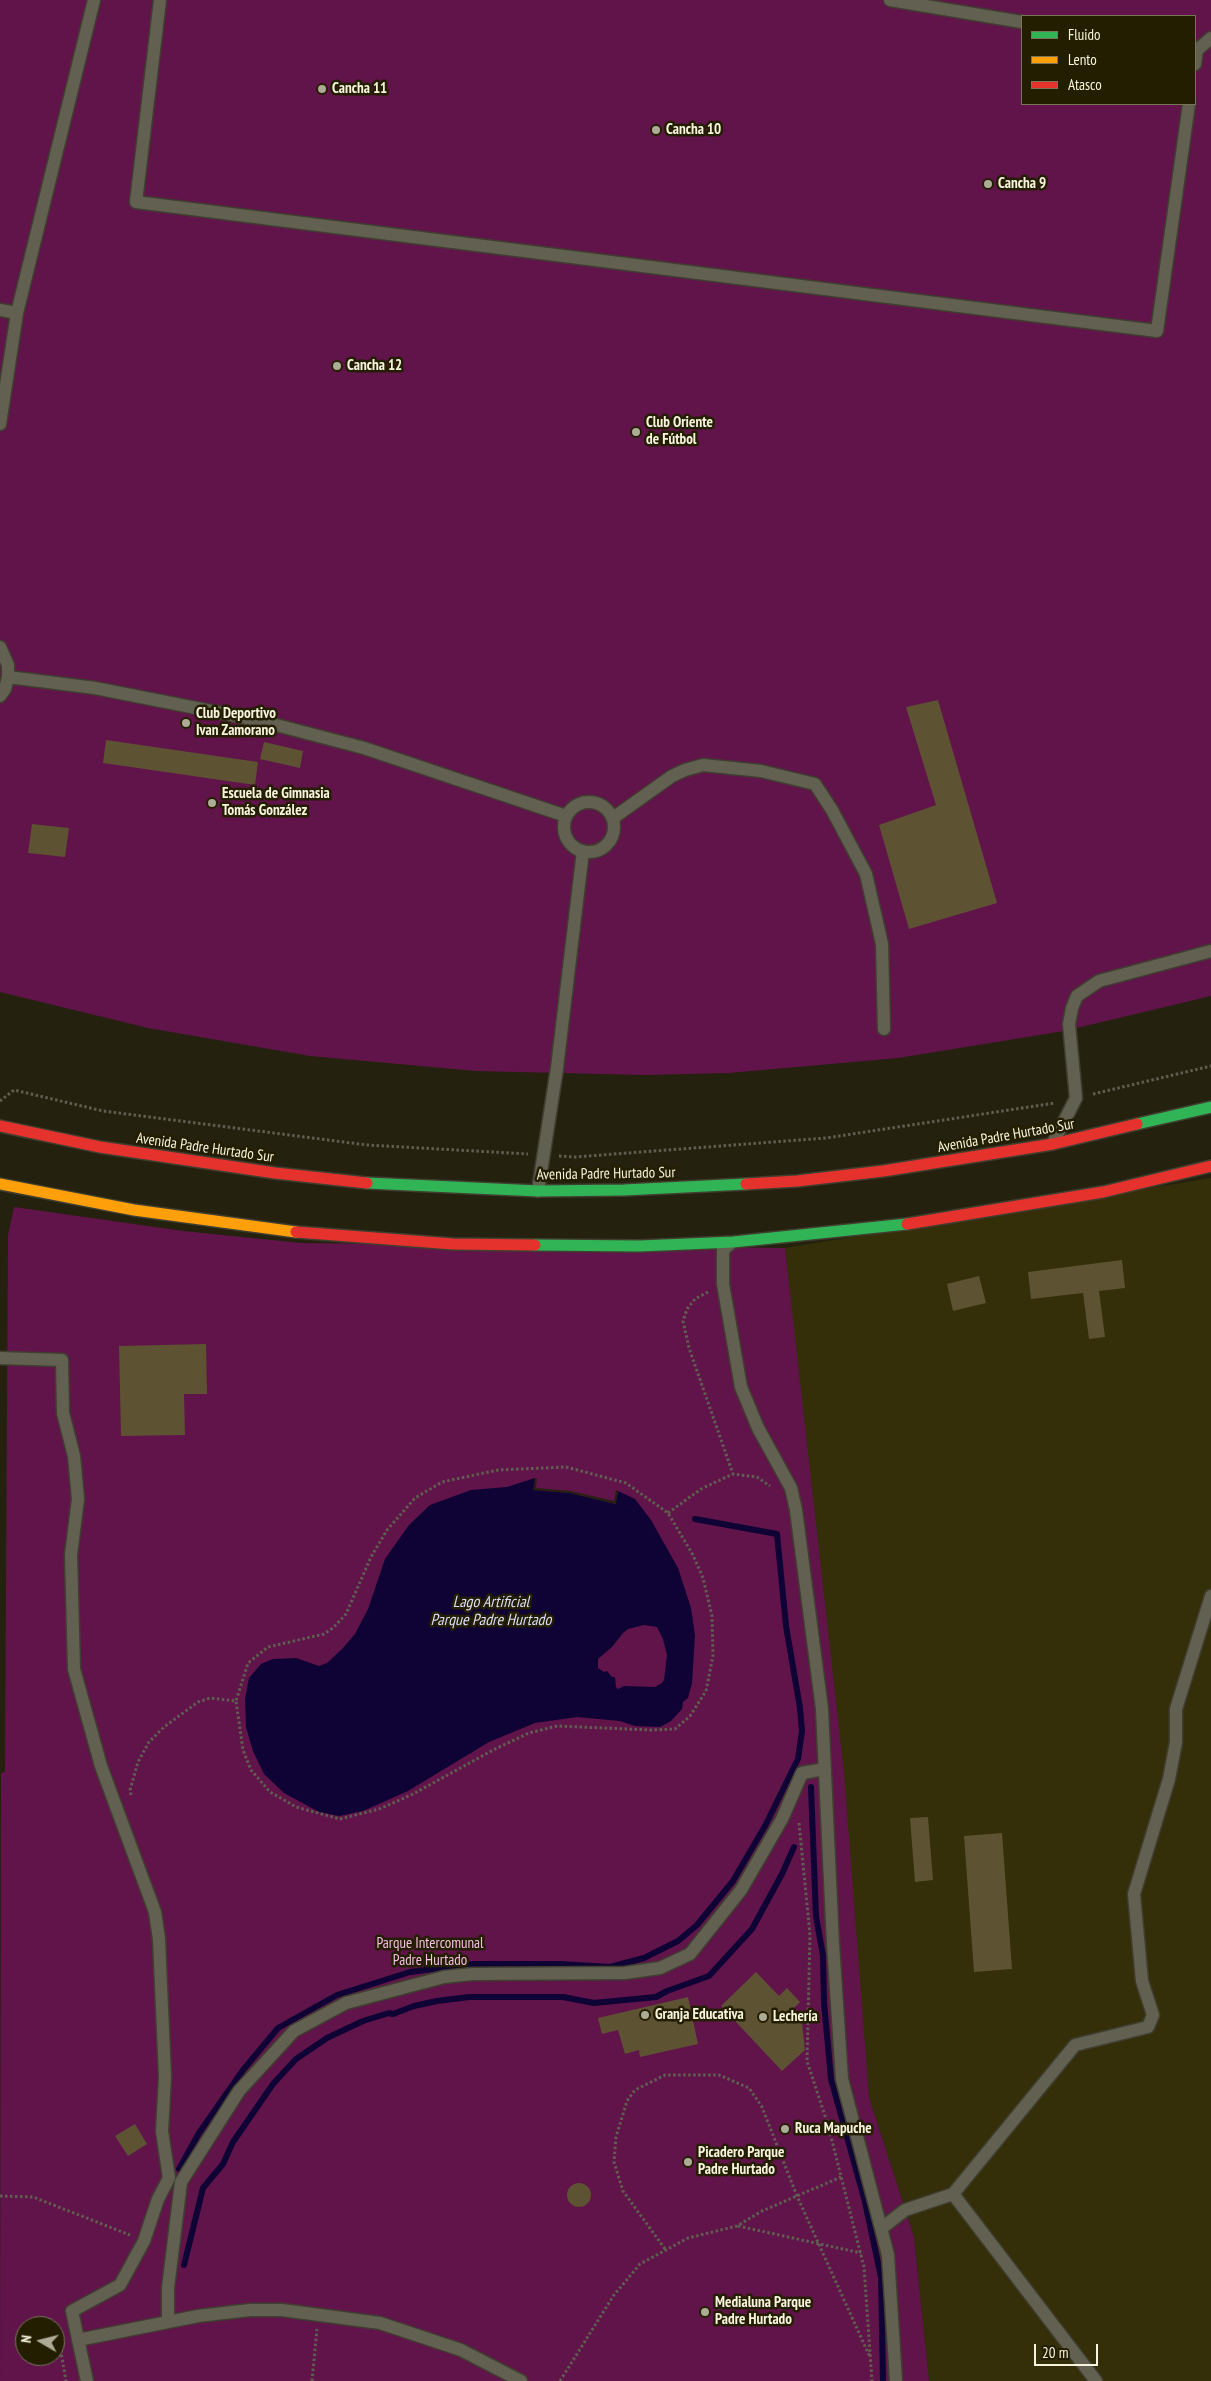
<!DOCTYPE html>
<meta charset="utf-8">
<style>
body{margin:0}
#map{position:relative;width:1211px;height:2381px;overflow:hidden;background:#24220f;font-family:"PT Sans Narrow",sans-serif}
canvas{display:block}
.legend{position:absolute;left:1021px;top:15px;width:175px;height:90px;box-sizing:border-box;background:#231e00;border:1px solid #787458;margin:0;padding:6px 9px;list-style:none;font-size:15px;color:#f7f4dd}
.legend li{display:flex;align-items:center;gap:10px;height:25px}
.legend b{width:25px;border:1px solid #787458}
.north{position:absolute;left:15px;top:2316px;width:50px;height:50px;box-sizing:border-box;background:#231e00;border:1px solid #787458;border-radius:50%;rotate:278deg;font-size:14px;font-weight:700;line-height:20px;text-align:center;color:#f7f4dd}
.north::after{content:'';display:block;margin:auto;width:18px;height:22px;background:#adaa95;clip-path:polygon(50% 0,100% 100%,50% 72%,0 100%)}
.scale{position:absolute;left:1034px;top:2344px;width:64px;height:22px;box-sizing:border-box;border:2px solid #f7f4dd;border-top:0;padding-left:6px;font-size:15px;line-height:18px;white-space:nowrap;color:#f7f4dd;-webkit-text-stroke:4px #231e00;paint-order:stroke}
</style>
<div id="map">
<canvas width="1211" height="2381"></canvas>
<ul class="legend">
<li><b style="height:6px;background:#30b455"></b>Fluido</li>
<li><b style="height:6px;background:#ff9f0a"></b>Lento</li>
<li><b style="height:6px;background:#e5322d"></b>Atasco</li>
</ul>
<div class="north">N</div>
<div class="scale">20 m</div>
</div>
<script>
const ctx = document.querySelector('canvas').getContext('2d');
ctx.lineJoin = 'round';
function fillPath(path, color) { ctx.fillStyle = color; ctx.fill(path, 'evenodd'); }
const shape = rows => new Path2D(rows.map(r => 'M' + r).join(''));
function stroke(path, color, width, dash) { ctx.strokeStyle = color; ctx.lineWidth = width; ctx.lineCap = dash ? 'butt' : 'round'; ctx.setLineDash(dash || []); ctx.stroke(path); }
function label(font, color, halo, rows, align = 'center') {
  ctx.font = font + ' "PT Sans Narrow",sans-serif'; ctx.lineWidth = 5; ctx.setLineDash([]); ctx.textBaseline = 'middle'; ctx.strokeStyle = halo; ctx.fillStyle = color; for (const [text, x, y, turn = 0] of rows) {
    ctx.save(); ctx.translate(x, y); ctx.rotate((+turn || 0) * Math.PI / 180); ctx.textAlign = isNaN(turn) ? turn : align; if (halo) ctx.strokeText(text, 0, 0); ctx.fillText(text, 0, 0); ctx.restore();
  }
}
fillPath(shape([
 [1211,1178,1211,2381,929,2381,914,2237,869,2097,785,1248]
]), '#342f08');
fillPath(shape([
 [0,0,1211,0,1211,996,1064,1031,898,1058,729,1073,645,1075,476,1071,310,1056,148,1028,0,992],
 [1022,16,1195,16,1195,104,1022,104],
 [14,1207,183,1231,301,1243,785,1248,844,1773,869,2097,914,2237,929,2381,0,2381,1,1773,5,1772,5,1761,8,1235],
 [25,2326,55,2326,55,2356,25,2356]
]), '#60144a');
fillPath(shape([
 [535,1478,534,1490,570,1493,615,1504,618,1491,635,1499,651,1520,678,1568,691,1608,695,1635,692,1683,688,1698,683,1702,682,1709,671,1721,660,1727,635,1726,620,1721,577,1717,535,1723,489,1742,408,1791,363,1811,339,1816,319,1812,284,1793,264,1774,253,1751,246,1727,245,1699,249,1678,261,1664,273,1659,296,1658,319,1666,327,1663,342,1649,355,1634,368,1609,385,1559,409,1525,430,1505,471,1490,507,1487],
 [644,1625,657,1627,663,1639,667,1655,664,1680,662,1683,655,1687,624,1686,618,1689,616,1687,615,1677,612,1677,607,1671,604,1672,598,1668,598,1659,612,1647,623,1633,628,1629]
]), '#0e0334');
fillPath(shape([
 [535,1478,537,1478,536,1488,570,1491,614,1501,616,1490,618,1491,616,1504,570,1493,533,1490]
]), '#24220f');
stroke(shape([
 [811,1787,816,1916,823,1956,824,2003,831,2079,865,2202,881,2277,883,2381],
 [179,2169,199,2133,243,2070,278,2028,337,1995,410,1972,472,1964,559,1964,610,1967,644,1958,678,1941,697,1925,733,1881,765,1826,798,1759,802,1731,800,1708,786,1626,777,1534,695,1519],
 [184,2265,203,2188,223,2164,233,2142,273,2084,296,2059,327,2038,363,2021,389,2013,393,2014,414,2006,437,2001,469,1997,563,1997,594,2003,656,1997,667,1991,709,1976,752,1929,782,1874,794,1847]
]), '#0e0334', 6);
fillPath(shape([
 [938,700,997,903,909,929,879,825,936,805,906,707],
 [106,740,258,762,255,785,103,763],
 [264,742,303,751,300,768,260,759],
 [32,824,69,828,65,857,28,853],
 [1122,1260,1125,1288,1099,1291,1105,1337,1089,1339,1083,1293,1031,1299,1028,1272],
 [979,1276,986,1303,953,1311,947,1284],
 [206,1344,207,1394,184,1394,185,1435,121,1436,119,1346],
 [928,1817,933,1880,915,1882,910,1818],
 [1002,1833,1012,1969,974,1972,964,1836],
 [756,1972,779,1996,787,1988,800,2002,791,2011,802,2023,805,2050,782,2071,721,2006],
 [688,1997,698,2044,640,2057,639,2050,625,2054,618,2030,602,2034,598,2018],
 [135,2124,147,2144,128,2156,115,2136],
 '567 2195a12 12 0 1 1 24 0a12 12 0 1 1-24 0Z'
]), '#5d5232');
const lane = shape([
 [160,0,136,202,1157,331,1189,104],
 [890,0,1022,22],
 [1195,64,1197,50,1211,38],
 [0,310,17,313],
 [0,424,17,313,94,0],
 [0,647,8,665,8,677,5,689,0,696],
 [8,677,95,688,257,720,364,748,566,816],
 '564 827a25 25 0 1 1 50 0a25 25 0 1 1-50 0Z',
 [613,818,672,776,685,770,703,765,761,771,815,784,832,810,866,874,882,944,884,1029],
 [1054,1141,1076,1098,1069,1024,1072,1008,1077,996,1099,981,1211,951],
 [538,1191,557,1068,583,851],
 [730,1244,723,1250,723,1284,741,1387,758,1428,791,1488,796,1510,822,1709,833,1944,842,2079,888,2255,896,2381],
 [0,1358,62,1360,63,1413,74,1456,78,1499,71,1555,74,1669,101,1766,155,1912,159,1939,165,2077,162,2131,169,2178,158,2199,144,2241,120,2285,72,2311,87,2381],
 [953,2194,1075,2045,1148,2027,1153,2015,1142,1981,1134,1894,1169,1779,1176,1742,1176,1709,1211,1596],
 [882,2228,905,2210,953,2194,1096,2381],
 [168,2321,168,2288,181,2182,239,2091,294,2031,346,2003,444,1977,472,1974,625,1973,660,1968,690,1954,741,1890,782,1819,802,1773,825,1769],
 [78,2340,198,2316,250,2310,282,2310,380,2323,461,2350,521,2381]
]);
const fast = shape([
 [1137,1124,1211,1107],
 [367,1183,538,1191,624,1190,746,1184],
 [535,1245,640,1246,733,1242,907,1224]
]);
const slow = shape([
 [0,1184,134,1210,296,1232]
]);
const jam = shape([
 [0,1126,100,1147,275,1173,367,1183],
 [746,1184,797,1181,883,1171,1053,1144,1137,1124],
 [907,1224,1103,1192,1211,1166],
 [296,1232,453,1244,535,1245]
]);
stroke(lane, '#403e30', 15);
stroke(fast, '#403e30', 14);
stroke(slow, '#403e30', 14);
stroke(jam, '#403e30', 14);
stroke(shape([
 [1093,1094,1211,1066],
 [0,1101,14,1090,103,1111,367,1145,528,1154],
 [559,1156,575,1157,826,1138,1055,1103],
 [708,1292,695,1299,687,1309,683,1321,689,1348,733,1474],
 [668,1513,701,1489,733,1474,757,1477,770,1486],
 [131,1795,130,1790,138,1762,149,1742,164,1727,198,1702,210,1698,236,1701,248,1663,268,1647,324,1634,333,1628,346,1614,371,1557,387,1530,415,1498,442,1482,498,1470,566,1467,626,1483,668,1513,693,1555,703,1578,712,1616,713,1656,706,1691,690,1716,675,1729,651,1730,557,1726,529,1733,495,1749,413,1794,379,1809,340,1819,296,1807,270,1792,251,1770,243,1750,236,1701],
 [799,1823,810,1935,807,2061,828,2125,864,2267,872,2381],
 [0,2196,33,2197,130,2235],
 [738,2226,861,2253],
 [665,2249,623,2191,614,2162,616,2137,627,2101,635,2090,665,2075,719,2075,749,2088,762,2107,797,2196,869,2355],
 [59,2340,66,2381],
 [312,2381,317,2329],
 [560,2381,614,2295,640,2264,688,2238,737,2226,762,2211,841,2177]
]), '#605e50', 3, [2.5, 2.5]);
stroke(lane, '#626050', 12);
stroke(fast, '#30b455', 11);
stroke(slow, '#ff9f0a', 11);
stroke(jam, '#e5322d', 11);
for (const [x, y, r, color] of [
 [322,89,5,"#adaa95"],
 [656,130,5,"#adaa95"],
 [988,184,5,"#adaa95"],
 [337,366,5,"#adaa95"],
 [636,432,5,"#adaa95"],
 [186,723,5,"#adaa95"],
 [212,803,5,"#adaa95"],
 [645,2015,5,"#adaa95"],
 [763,2017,5,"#adaa95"],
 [785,2129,5,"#adaa95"],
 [688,2162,5,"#adaa95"],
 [705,2312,5,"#adaa95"]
]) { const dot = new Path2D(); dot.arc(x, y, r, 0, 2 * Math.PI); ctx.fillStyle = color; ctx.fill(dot); stroke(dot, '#231e00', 2); }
label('bold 15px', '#f7f4dd', '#231e00', [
 ["Cancha 11",332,89],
 ["Cancha 10",666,130],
 ["Cancha 9",998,184],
 ["Cancha 12",347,366],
 ["Club Oriente",646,423],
 ["de Fútbol",646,440],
 ["Club Deportivo",196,714],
 ["Ivan Zamorano",196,731],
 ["Escuela de Gimnasia",222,794],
 ["Tomás González",222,811],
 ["Granja Educativa",655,2015],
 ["Lechería",773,2017],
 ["Ruca Mapuche",795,2129],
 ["Picadero Parque",698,2153],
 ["Padre Hurtado",698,2170],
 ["Medialuna Parque",715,2303],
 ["Padre Hurtado",715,2320]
], 'left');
label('15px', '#f7f4dd', '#231e00', [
 ["Avenida Padre Hurtado Sur",1006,1136,-10],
 ["Avenida Padre Hurtado Sur",205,1148,8],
 ["Avenida Padre Hurtado Sur",606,1174,-1]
]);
label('15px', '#f8bfe4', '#231e00', [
 ["Parque Intercomunal",430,1944],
 ["Padre Hurtado",430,1961]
]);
label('italic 16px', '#dbdffc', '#231e00', [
 ["Lago Artificial",491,1602],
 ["Parque Padre Hurtado",491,1620]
]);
</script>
